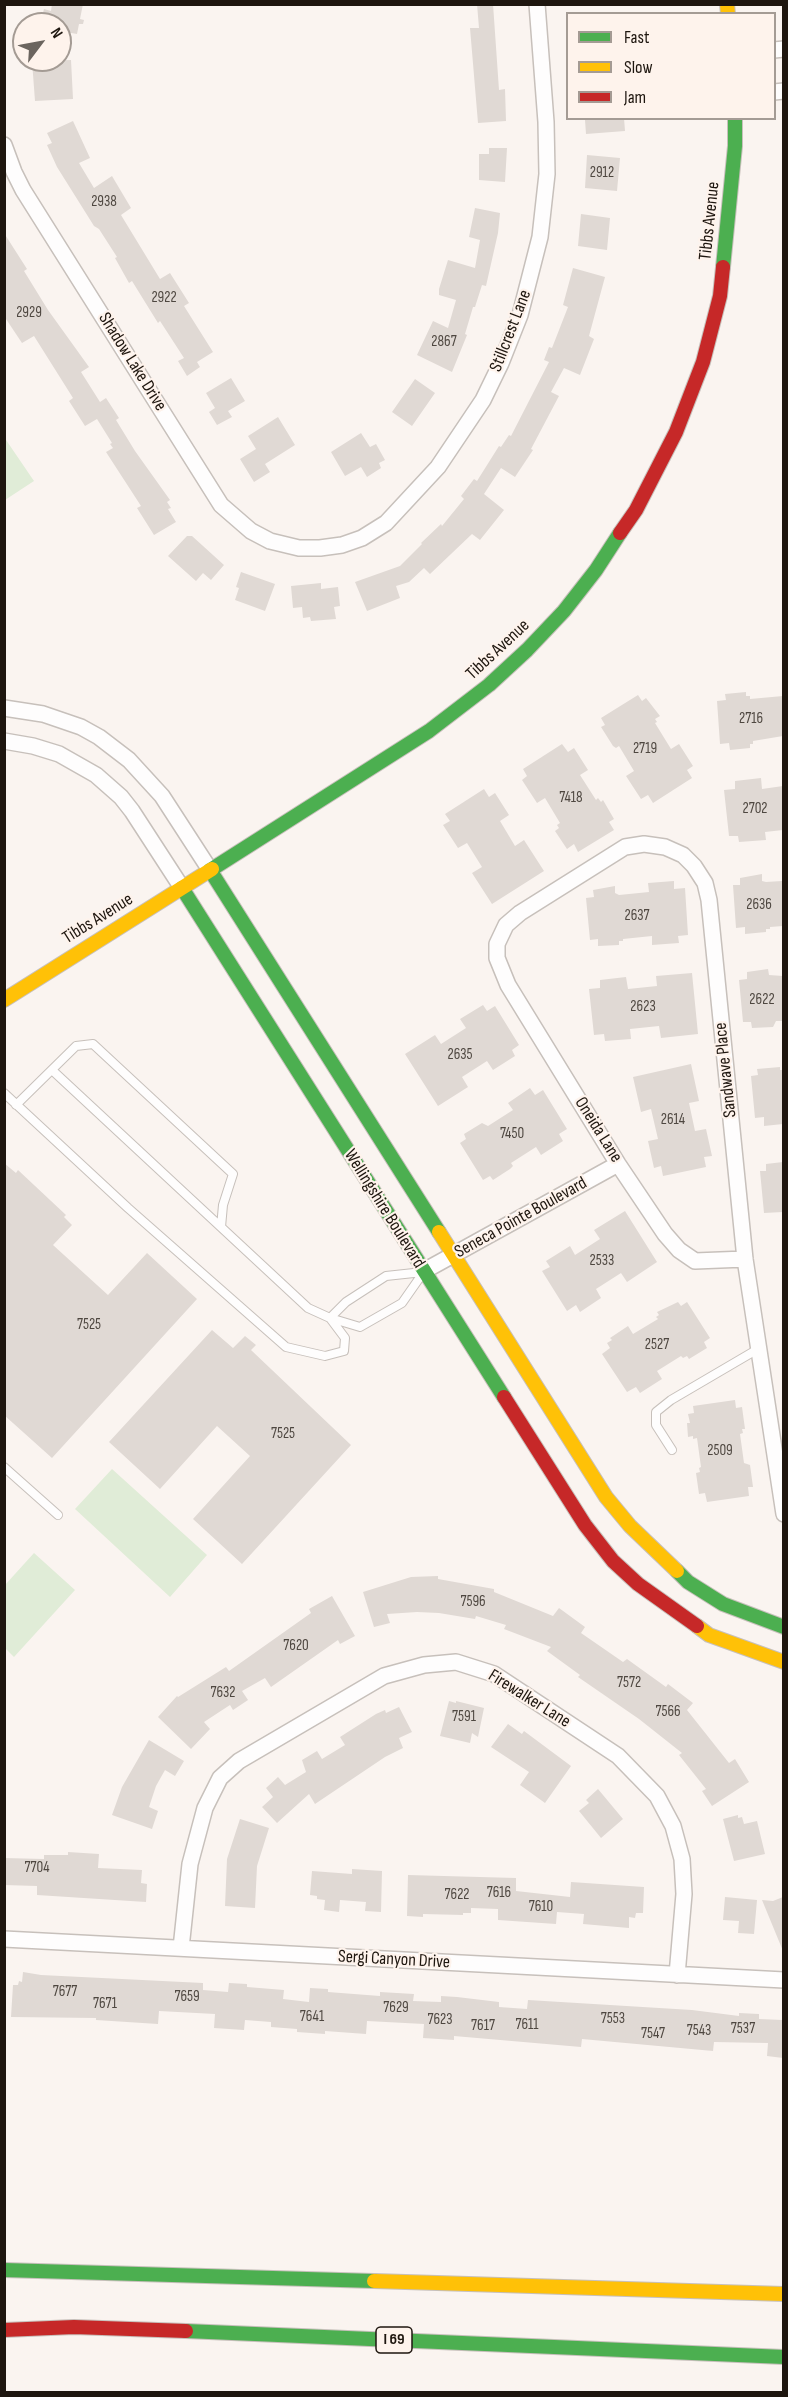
<!DOCTYPE html>
<style>
body{margin:0}
#map{position:relative;width:788px;height:2397px;overflow:hidden;background:#faf4f0;font-family:"Sofia Sans Condensed",sans-serif}
canvas{display:block}
.frame{position:absolute;inset:0;border:6px solid #1e160f;pointer-events:none}
.legend{position:absolute;left:566px;top:12px;width:210px;height:108px;box-sizing:border-box;background:#fef3ec;border:2px solid #a49b94;margin:0;padding:8px 10px;list-style:none;font-size:18px;color:#1e160f}
.legend li{display:flex;align-items:center;gap:12px;height:30px}
.legend b{width:30px;border:2px solid #a49b94}
.north{position:absolute;left:12px;top:12px;width:60px;height:60px;box-sizing:border-box;background:#fef3ec;border:2px solid #a49b94;border-radius:50%;rotate:58deg;font-size:16px;font-weight:700;line-height:24px;text-align:center;color:#1e160f}
.north::after{content:'';display:block;margin:auto;width:21px;height:27px;background:#6b645e;clip-path:polygon(50% 0,100% 100%,50% 72%,0 100%)}
</style>
<div id="map">
<canvas width="788" height="2397"></canvas>
<div class="frame"></div>
<ul class="legend">
<li><b style="height:8px;background:#4caf50"></b>Fast</li>
<li><b style="height:8px;background:#ffc107"></b>Slow</li>
<li><b style="height:8px;background:#c62828"></b>Jam</li>
</ul>
<div class="north">N</div>
</div>
<script>
const ctx = document.querySelector('canvas').getContext('2d');
ctx.lineJoin = 'round';
function fillPath(path, color) { ctx.fillStyle = color; ctx.fill(path, 'evenodd'); }
const shape = rows => new Path2D(rows.map(r => 'M' + r).join(''));
function stroke(path, color, width, dash) { ctx.strokeStyle = color; ctx.lineWidth = width; ctx.lineCap = dash ? 'butt' : 'round'; ctx.setLineDash(dash || []); ctx.stroke(path); }
function label(font, color, halo, rows, align = 'center') {
  ctx.font = font + ' "Sofia Sans Condensed",sans-serif'; ctx.lineWidth = 4.5; ctx.setLineDash([]); ctx.textBaseline = 'middle'; ctx.strokeStyle = halo; ctx.fillStyle = color; for (const [text, x, y, turn = 0] of rows) {
    ctx.save(); ctx.translate(x, y); ctx.rotate((+turn || 0) * Math.PI / 180); ctx.textAlign = isNaN(turn) ? turn : align; if (halo) ctx.strokeText(text, 0, 0); ctx.fillText(text, 0, 0); ctx.restore();
  }
}
fillPath(shape([
 [4,437,34,481,5,500,4,500],
 [112,1469,207,1555,170,1597,75,1509],
 [34,1553,75,1590,14,1657,5,1648,5,1585]
]), '#e0ecd7');
fillPath(shape([
 [52,4,83,4,80,19,84,20,83,24,79,24,77,34,60,31,60,24,40,24,44,9,51,11],
 [477,4,493,4,499,90,505,89,506,121,478,123,470,28,479,28],
 [71,60,73,99,35,101,32,61],
 [624,118,625,131,586,134,585,120],
 [73,121,90,158,79,163,94,188,112,176,131,208,121,215,160,279,170,273,189,303,184,306,213,352,197,362,200,367,187,376,178,361,184,358,160,321,158,323,132,281,129,283,115,258,117,257,99,229,94,226,57,167,47,145,52,143,47,133],
 [489,148,507,148,505,182,479,180,479,154,489,154],
 [587,155,620,158,617,191,585,188],
 [475,208,500,213,498,233,486,286,482,285,475,307,473,307,465,334,467,335,452,372,417,355,433,321,448,328,456,300,439,295,439,289,448,260,475,268,480,240,469,237],
 [581,214,610,218,607,250,578,246],
 [4,233,27,269,24,271,48,310,89,367,81,372,100,402,106,398,119,418,116,420,135,451,170,500,167,502,171,508,168,509,176,522,154,535,137,508,141,506,106,452,113,448,110,444,112,443,97,419,85,426,69,401,73,398,34,336,22,343,4,316],
 [573,268,605,277,589,336,594,339,580,375,564,368,551,392,559,396,531,449,533,450,515,477,501,468,484,494,504,510,480,540,472,534,430,574,424,568,409,582,396,586,400,598,367,611,355,582,400,566,422,544,421,543,441,524,442,526,464,499,461,496,474,479,477,481,499,446,501,447,509,435,511,436,549,362,544,360,549,347,552,348,568,307,563,305],
 [231,378,245,401,228,411,232,417,217,425,209,412,215,408,206,393],
 [415,379,435,393,412,426,392,412],
 [278,417,295,445,265,464,270,472,254,482,240,459,256,449,248,436],
 [361,433,370,447,376,444,385,460,379,463,381,468,367,477,361,467,345,476,331,452],
 [187,536,192,536,224,565,211,580,203,573,196,581,168,556],
 [241,572,275,584,265,611,235,600,239,588,236,587],
 [321,583,321,589,338,587,340,606,334,607,336,619,311,621,310,617,303,618,302,607,293,608,291,586],
 [746,692,746,696,750,696,750,699,783,696,783,736,753,741,753,744,750,744,750,748,730,750,729,743,720,744,717,701,726,700,725,694],
 [638,695,642,701,646,698,660,716,655,719,657,722,655,723,671,749,679,744,693,766,687,770,692,778,653,803,648,795,641,799,626,776,634,771,619,746,616,748,613,746,601,727,605,725,601,718],
 [562,744,568,752,574,748,588,770,580,775,596,800,598,798,601,802,603,800,614,819,609,822,614,830,578,852,574,844,567,849,555,831,559,828,557,825,560,823,545,798,537,803,522,780,527,776,523,769],
 [761,778,762,789,783,786,783,830,765,832,766,840,739,842,738,836,729,836,724,790,735,789,735,781],
 [484,789,489,797,495,793,509,815,500,821,515,846,524,840,544,871,492,904,472,873,482,867,467,843,458,848,443,825,450,821,445,814],
 [762,874,762,881,766,882,782,881,783,883,783,926,770,927,770,929,766,929,766,932,745,934,745,927,736,928,733,885,740,885,740,878],
 [674,881,674,889,685,888,688,935,678,936,679,943,652,945,652,936,623,939,623,941,619,941,619,945,598,946,598,939,590,940,586,898,594,897,593,890,615,886,615,893,619,895,649,892,648,883],
 [768,969,769,975,783,976,783,1021,776,1021,773,1027,752,1028,751,1022,743,1022,739,980,747,979,747,972],
 [692,973,698,1034,661,1038,659,1026,630,1029,631,1039,605,1041,604,1034,594,1035,589,989,600,988,600,980,626,977,628,989,657,986,656,976],
 [483,1005,487,1011,495,1006,519,1045,512,1050,515,1056,493,1070,487,1061,462,1077,468,1087,438,1106,405,1054,435,1035,441,1044,466,1028,460,1019],
 [691,1064,699,1101,689,1103,695,1131,706,1129,712,1156,704,1157,706,1167,663,1176,661,1166,654,1168,648,1141,658,1139,651,1109,641,1112,633,1077],
 [780,1067,780,1070,783,1070,783,1124,764,1126,764,1117,755,1118,751,1076,758,1075,757,1069],
 [530,1088,535,1095,543,1090,567,1129,559,1134,563,1141,541,1155,536,1147,511,1163,513,1166,510,1169,493,1180,490,1176,483,1180,460,1143,466,1139,464,1134,482,1123,488,1126,513,1110,508,1103],
 [783,1162,783,1212,764,1213,760,1171,766,1171,766,1164],
 [4,1163,16,1173,18,1170,66,1215,64,1217,72,1225,53,1245,108,1295,147,1253,197,1299,52,1458,4,1415],
 [625,1211,657,1262,627,1282,621,1273,596,1289,601,1298,580,1312,576,1305,567,1311,542,1271,550,1267,546,1261,570,1246,575,1255,600,1239,594,1230],
 [678,1302,681,1306,687,1302,710,1338,704,1342,707,1348,689,1359,687,1356,683,1358,681,1356,657,1371,662,1379,640,1393,636,1387,627,1392,602,1354,610,1348,607,1343,612,1340,610,1338,628,1326,633,1334,658,1319,656,1317,659,1315,657,1312],
 [212,1330,233,1348,245,1336,256,1345,251,1350,351,1445,242,1564,193,1519,250,1456,217,1426,160,1489,109,1442],
 [735,1400,736,1408,742,1407,745,1429,742,1429,743,1433,740,1434,744,1463,750,1465,753,1487,748,1487,749,1496,707,1502,705,1493,699,1494,696,1473,700,1472,699,1468,701,1467,697,1438,693,1439,693,1436,688,1437,687,1423,690,1423,688,1414,694,1413,693,1406],
 [438,1576,438,1579,494,1589,494,1592,553,1616,559,1608,585,1627,581,1633,623,1662,627,1659,666,1687,668,1684,693,1703,687,1710,729,1763,735,1759,749,1782,712,1806,702,1791,706,1789,679,1755,682,1753,639,1719,578,1677,580,1675,547,1651,551,1647,504,1629,506,1625,476,1616,475,1619,439,1613,417,1612,387,1614,390,1623,374,1627,363,1592,411,1577],
 [332,1596,355,1636,340,1644,338,1640,271,1687,265,1678,242,1691,248,1700,233,1710,230,1705,204,1722,210,1729,191,1749,158,1717,177,1696,178,1697,226,1667,229,1671,311,1613,309,1609],
 [449,1701,456,1703,456,1701,484,1708,478,1737,472,1733,470,1743,440,1736],
 [399,1707,412,1732,399,1738,403,1748,385,1757,315,1804,309,1794,277,1823,262,1807,273,1797,266,1788,278,1777,285,1785,306,1772,302,1760,317,1751,322,1759,345,1745,340,1737,376,1714,385,1710,386,1713],
 [508,1724,522,1734,524,1731,571,1766,545,1803,520,1785,529,1772,491,1747],
 [149,1740,184,1761,175,1776,165,1770,156,1786,149,1807,158,1811,152,1829,112,1815,122,1787],
 [598,1789,623,1819,601,1838,579,1811,589,1803,586,1800],
 [738,1815,738,1818,742,1817,744,1824,757,1821,765,1854,734,1861,723,1819],
 [240,1819,269,1828,257,1866,255,1908,225,1906,227,1859],
 [68,1852,99,1854,98,1868,142,1870,141,1883,147,1884,146,1902,37,1895,37,1886,4,1885,4,1858,44,1859,44,1855,68,1855],
 [352,1869,382,1871,381,1912,365,1911,366,1902,340,1900,339,1912,324,1910,325,1900,317,1899,317,1896,310,1895,312,1871,352,1874],
 [408,1875,516,1878,516,1891,570,1897,571,1882,644,1887,643,1913,636,1913,635,1918,629,1917,629,1928,583,1924,584,1914,557,1912,556,1924,498,1920,498,1909,471,1908,471,1913,463,1913,463,1915,423,1914,423,1917,407,1916],
 [725,1897,757,1900,754,1934,738,1933,739,1921,723,1920],
 [783,1897,783,1951,762,1900,773,1901],
 [23,1972,41,1975,203,1983,203,1990,228,1992,229,1983,247,1984,247,1987,284,1990,283,1999,309,2002,310,1988,328,1989,328,1992,380,1996,380,1992,414,1994,413,2001,441,2002,441,1996,457,1997,499,2002,499,2007,527,2009,528,2000,692,2010,739,2016,739,2013,759,2014,759,2019,783,2020,783,2058,767,2056,768,2043,714,2042,713,2051,582,2039,581,2047,454,2036,454,2040,423,2038,424,2024,367,2021,366,2034,325,2031,325,2034,297,2032,297,2029,271,2027,271,2022,245,2020,244,2030,214,2028,215,2014,159,2011,158,2024,96,2020,96,2018,11,2017,13,1985,18,1985,19,1981,22,1982]
]), '#e0d9d4');
const lane = shape([
 [52,1070,308,1308,330,1318,360,1327,402,1303,423,1273],
 [4,1093,128,1208,286,1347,325,1356,344,1351,345,1338,330,1318],
 [16,1105,76,1046,93,1044,233,1174,223,1205,221,1227],
 [330,1318,346,1302,386,1276,423,1272],
 [672,1450,656,1425,656,1412,671,1400,758,1349],
 [4,1467,58,1515]
]);
const street = shape([
 [774,50,784,49],
 [774,92,784,91],
 [4,145,14,172,23,190,221,505,251,531,270,541,299,548,320,548,342,545,362,538,386,523,438,467,483,400,501,363,520,315,540,237,547,174,546,122,537,4],
 [4,708,43,714,81,727,99,737,129,760,162,796,210,870],
 [4,741,33,746,59,754,96,775,121,797,132,811,182,888],
 [745,1259,695,1261,679,1250,665,1234,618,1164,508,985,497,958,497,944,506,925,520,913,625,847,644,844,665,847,683,855,694,866,705,883,709,900,745,1259,784,1514],
 [424,1271,618,1164],
 [4,1939,784,1980],
 [181,1948,190,1864,205,1808,220,1778,239,1761,384,1676,424,1665,456,1662,494,1674,618,1756,657,1796,673,1826,682,1859,684,1894,677,1975]
]);
const fast = shape([
 [723,267,735,146,735,118],
 [212,869,429,731,489,685,527,650,564,611,596,570,620,533],
 [210,870,439,1232],
 [182,888,504,1397],
 [677,1571,688,1582,723,1604,784,1627],
 [4,2270,374,2281],
 [186,2331,784,2357]
]);
const slow = shape([
 [727,4,728,14],
 [4,1000,212,869],
 [439,1232,606,1497,630,1526,677,1571],
 [697,1626,709,1635,784,1662],
 [374,2281,784,2294]
]);
const jam = shape([
 [620,533,636,510,676,432,703,362,720,296,723,267],
 [504,1397,585,1525,613,1561,638,1584,697,1626],
 [4,2330,74,2327,186,2331]
]);
stroke(lane, '#c7c0bb', 10);
stroke(street, '#c7c0bb', 18);
stroke(fast, '#c7c0bb', 16);
stroke(slow, '#c7c0bb', 16);
stroke(jam, '#c7c0bb', 16);
stroke(lane, '#fefdfd', 8);
stroke(street, '#fefdfd', 15);
stroke(fast, '#4caf50', 14);
stroke(slow, '#ffc107', 14);
stroke(jam, '#c62828', 14);
label('15px', '#4e4740', null, [
 ["2912",602,173],
 ["2938",104,202],
 ["2922",164,298],
 ["2929",29,313],
 ["2867",444,342],
 ["2716",751,719],
 ["2719",645,749],
 ["7418",571,798],
 ["2702",755,809],
 ["2636",759,905],
 ["2637",637,916],
 ["2622",762,1000],
 ["2623",643,1007],
 ["2635",460,1055],
 ["2614",673,1120],
 ["7450",512,1134],
 ["2533",602,1261],
 ["7525",89,1325],
 ["2527",657,1345],
 ["7525",283,1434],
 ["2509",720,1451],
 ["7596",473,1602],
 ["7620",296,1646],
 ["7572",629,1683],
 ["7632",223,1693],
 ["7566",668,1712],
 ["7591",464,1717],
 ["7704",37,1868],
 ["7616",499,1893],
 ["7622",457,1895],
 ["7610",541,1907],
 ["7677",65,1992],
 ["7659",187,1997],
 ["7671",105,2004],
 ["7629",396,2008],
 ["7641",312,2017],
 ["7553",613,2019],
 ["7623",440,2020],
 ["7611",527,2025],
 ["7617",483,2026],
 ["7537",743,2029],
 ["7543",699,2031],
 ["7547",653,2034]
]);
for (const [x, y, w] of [
 [394,2340,36]
]) { const box = new Path2D(); box.roundRect(x - w / 2, y - 13, w, 26, 4.5); ctx.fillStyle = '#fef3ec'; ctx.fill(box); stroke(box, '#1e160f', 1.5); }
label('bold 16px', '#1e160f', null, [
 ["I 69",394,2340]
]);
label('18px', '#1e160f', '#fef3ec', [
 ["Tibbs Avenue",710,221,-84],
 ["Stillcrest Lane",511,331,-69],
 ["Shadow Lake Drive",132,362,58],
 ["Tibbs Avenue",498,650,-43],
 ["Tibbs Avenue",98,919,-32],
 ["Sandwave Place",726,1070,-96],
 ["Oneida Lane",598,1130,58],
 ["Wellingshire Boulevard",384,1209,58],
 ["Seneca Pointe Boulevard",521,1218,-29],
 ["Firewalker Lane",529,1699,32],
 ["Sergi Canyon Drive",394,1960,3]
]);
</script>
